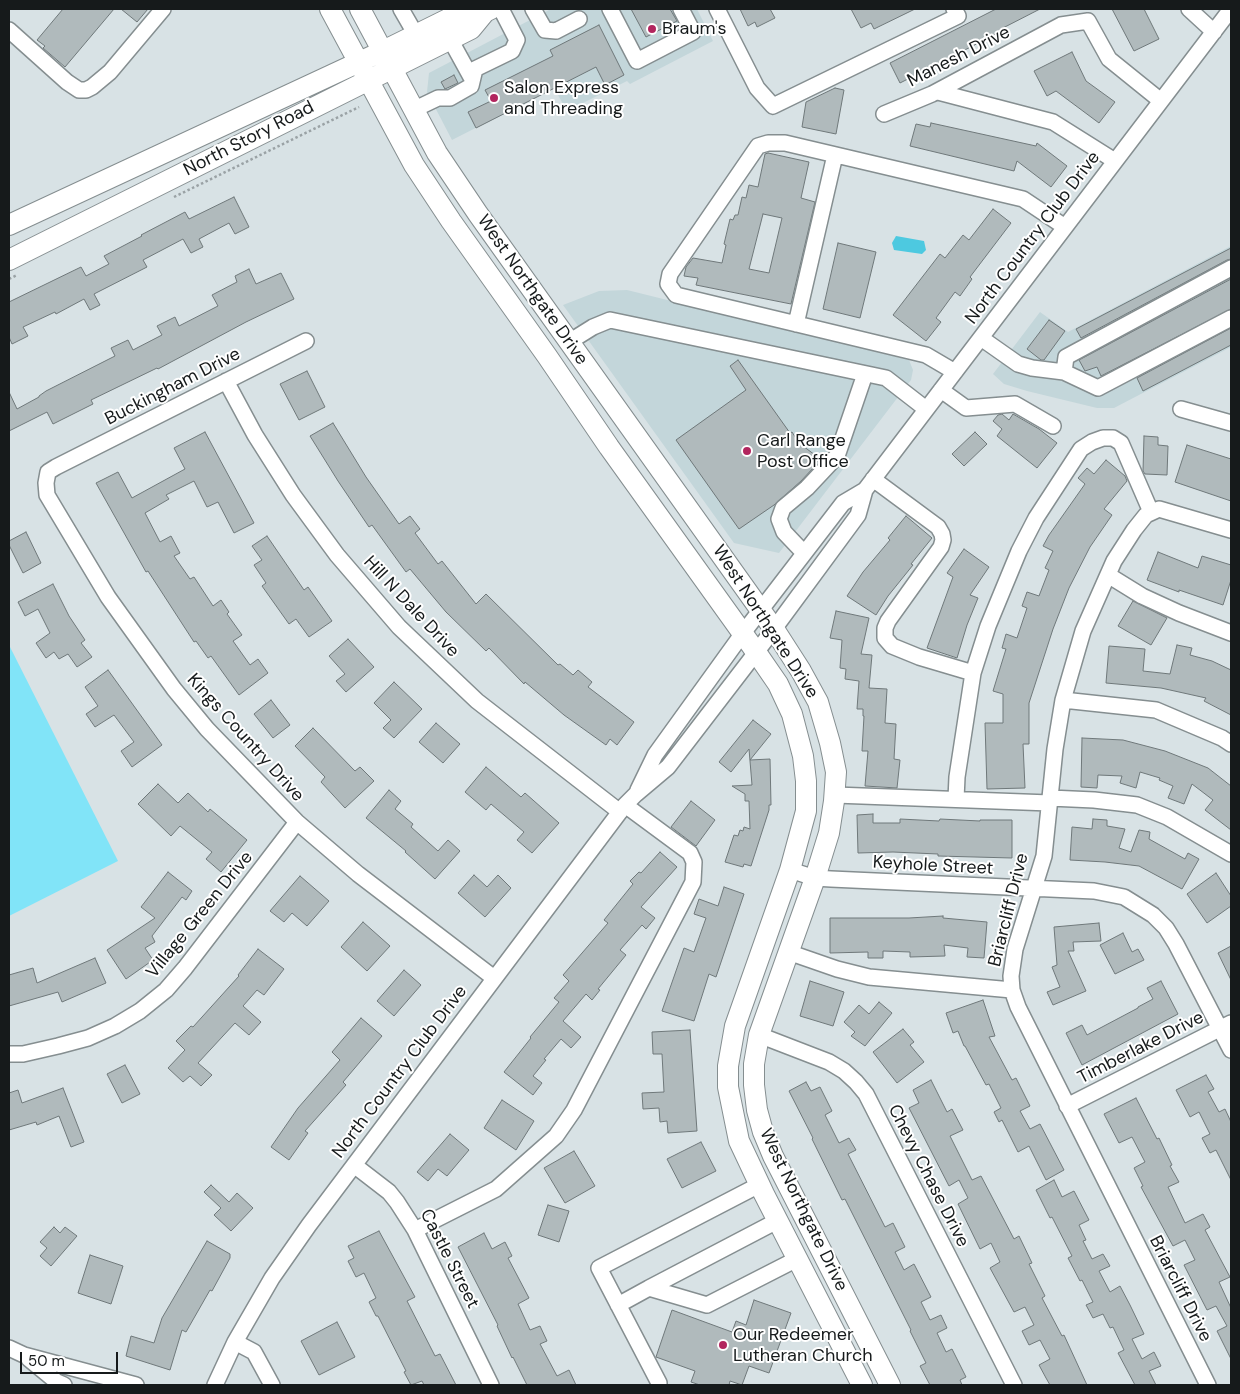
<!DOCTYPE html>
<style>
body{margin:0}
#map{position:relative;width:1240px;height:1394px;overflow:hidden;background:#d8e2e5;font-family:"DM Sans",sans-serif}
canvas{display:block}
.frame{position:absolute;inset:0;border:10px solid #161a1b;pointer-events:none}
.scale{position:absolute;left:20px;top:1352px;width:98px;height:22px;box-sizing:border-box;border:2px solid #161a1b;border-top:0;padding-left:6px;font-size:15px;line-height:18px;white-space:nowrap;color:#161a1b;-webkit-text-stroke:4px #fff;paint-order:stroke}
</style>
<div id="map">
<canvas width="1240" height="1394"></canvas>
<div class="frame"></div>
<div class="scale">50 m</div>
</div>
<script>
const ctx = document.querySelector('canvas').getContext('2d');
ctx.lineJoin = 'round';
function fillPath(path, color) { ctx.fillStyle = color; ctx.fill(path, 'evenodd'); }
const shape = rows => new Path2D(rows.map(r => 'M' + r).join(''));
function stroke(path, color, width, dash) { ctx.strokeStyle = color; ctx.lineWidth = width; ctx.lineCap = dash ? 'butt' : 'round'; ctx.setLineDash(dash || []); ctx.stroke(path); }
function label(font, color, halo, rows, align = 'center') {
  ctx.font = font + ' "DM Sans",sans-serif'; ctx.lineWidth = 4; ctx.setLineDash([]); ctx.textBaseline = 'middle'; ctx.strokeStyle = halo; ctx.fillStyle = color; for (const [text, x, y, turn = 0] of rows) {
    ctx.save(); ctx.translate(x, y); ctx.rotate((+turn || 0) * Math.PI / 180); ctx.textAlign = isNaN(turn) ? turn : align; if (halo) ctx.strokeText(text, 0, 0); ctx.fillText(text, 0, 0); ctx.restore();
  }
}
fillPath(shape([
 [551,9,697,9,713,41,630,84,627,81,567,111,554,88,452,140,427,92,429,73],
 [1231,246,1231,347,1114,408,1097,408,1027,391,1004,384,993,374,1040,312,1068,332],
 [627,290,909,360,913,370,911,380,779,553,734,543,563,305,599,291]
]), '#c3d6da');
fillPath(shape([
 [9,645,118,861,9,916]
]), '#81e4f8');
fillPath(shape([
 [896,236,924,241,926,250,922,254,894,250,892,243]
]), '#4dc9e0');
const building = shape([
 [63,9,114,9,65,67,43,48,45,46,37,40,63,9],
 [121,9,148,9,137,22,121,9],
 [631,9,670,9,677,21,646,37,631,9],
 [740,9,770,9,775,18,757,27,755,22,748,26,740,9],
 [851,9,915,9,874,29,871,23,861,28,851,9],
 [996,9,1040,9,999,30,1000,32,900,83,890,63,996,9],
 [1112,9,1144,9,1159,39,1134,51,1112,9],
 [599,25,624,75,605,85,596,67,476,128,468,112,491,101,485,90,553,56,550,50,599,25],
 [1072,52,1086,81,1115,102,1099,123,1056,91,1047,96,1034,71,1072,52],
 [454,75,458,83,445,89,441,82,454,75],
 [835,88,844,90,836,134,802,127,806,102,835,88],
 [931,123,1036,146,1037,143,1067,166,1051,187,1017,161,1014,171,910,146,916,124,930,127,931,123],
 [768,153,809,162,801,198,815,202,791,304,696,285,698,278,684,276,686,267,693,258,722,263,726,245,724,244,730,219,733,220,735,215,738,215,742,197,746,198,749,185,758,187,765,154,768,153],
 [763,214,782,218,769,273,749,269,763,214],
 [234,197,249,227,235,234,229,223,199,239,203,247,191,253,183,239,143,260,147,267,94,294,100,305,90,310,84,299,56,314,55,312,23,327,28,336,12,344,9,337,9,302,81,267,86,276,109,264,104,256,142,236,141,235,185,212,189,219,234,197],
 [993,209,1011,223,970,277,972,279,960,296,955,292,936,318,941,322,926,341,893,315,940,254,945,258,963,235,969,240,993,209],
 [838,243,876,252,860,318,823,309,838,243],
 [1231,248,1231,259,1227,260,1081,338,1076,329,1231,248],
 [249,269,256,284,281,273,294,299,246,322,158,369,157,368,91,400,93,404,53,424,47,412,9,431,9,392,17,409,39,397,39,396,46,391,115,356,111,348,128,340,133,350,162,335,157,326,175,317,179,326,218,306,212,295,237,282,235,276,249,269],
 [1231,279,1231,309,1101,376,1097,367,1085,371,1079,360,1231,279],
 [1049,320,1065,331,1044,360,1041,360,1027,349,1049,320],
 [1231,328,1231,345,1143,391,1137,378,1231,328],
 [738,360,790,433,792,432,799,443,819,458,815,466,801,481,774,505,739,529,676,440,746,390,730,366,738,360],
 [307,371,325,407,299,420,280,384,307,371],
 [1002,414,1009,420,1013,414,1039,429,1057,443,1037,468,997,436,1002,429,993,421,998,415,1002,414],
 [333,423,366,477,399,524,410,516,420,529,415,533,438,564,442,561,476,604,486,594,558,665,560,664,573,675,578,670,592,682,588,687,634,722,617,745,610,739,606,745,564,715,525,682,524,684,489,648,486,651,446,612,410,569,406,572,372,525,369,527,338,481,310,436,333,423],
 [205,432,254,523,234,533,218,502,207,507,194,481,166,495,169,499,145,513,160,542,171,536,180,553,174,556,190,579,194,577,213,606,221,600,229,612,227,614,242,635,233,641,250,665,258,659,268,673,239,695,211,656,208,658,196,641,194,642,148,571,146,572,96,483,118,472,132,498,185,469,174,448,205,432],
 [975,432,987,444,964,466,952,454,975,432],
 [1144,436,1158,437,1158,445,1168,446,1167,475,1145,474,1143,471,1144,436],
 [1187,445,1231,459,1231,501,1175,482,1187,445],
 [1106,460,1125,476,1127,481,1104,509,1112,515,1090,547,1069,588,1053,629,1029,703,1029,744,1023,744,1025,788,987,789,985,723,1003,723,1003,694,993,691,1006,649,1002,648,1006,634,1017,638,1027,608,1022,606,1027,592,1039,596,1049,570,1045,568,1053,551,1043,546,1049,535,1085,484,1078,478,1087,468,1094,474,1106,460],
 [906,516,932,538,911,564,913,565,888,596,876,615,847,596,863,572,890,540,888,538,906,516],
 [26,532,41,563,23,573,9,545,9,541,26,532],
 [267,536,304,590,308,587,332,621,309,637,296,619,289,624,262,586,266,583,254,565,262,560,252,546,267,536],
 [964,549,989,567,970,595,978,598,967,625,957,658,927,648,953,577,947,573,964,549],
 [1158,552,1198,568,1202,556,1231,565,1231,580,1223,605,1179,590,1179,592,1147,580,1158,552],
 [53,584,69,616,85,640,81,643,92,657,77,667,68,654,59,659,54,652,46,658,36,643,50,633,38,609,25,616,18,602,53,584],
 [1133,601,1167,618,1151,645,1118,626,1133,601],
 [836,611,869,618,861,654,872,655,869,688,887,689,885,723,896,724,894,759,900,760,897,788,865,786,868,751,862,751,864,716,863,716,863,709,857,709,859,681,845,679,846,669,840,668,842,640,830,638,836,611],
 [348,639,374,667,346,692,336,681,345,674,329,656,348,639],
 [1177,645,1192,648,1190,655,1212,661,1231,670,1231,715,1204,701,1206,698,1161,688,1106,683,1109,646,1145,649,1143,671,1170,674,1177,645],
 [108,670,162,745,132,767,121,751,134,742,114,715,95,727,86,714,98,706,85,687,108,670],
 [394,682,422,709,394,738,383,728,391,720,374,703,394,682],
 [271,700,290,725,273,738,254,714,271,700],
 [753,720,771,734,750,760,770,759,771,805,769,805,769,810,751,866,744,864,743,867,725,862,734,835,738,836,740,830,743,831,744,827,750,829,749,801,745,801,745,794,732,786,752,785,749,749,731,772,719,762,753,720],
 [436,723,460,744,443,763,419,742,436,723],
 [313,728,355,771,360,767,374,781,345,808,321,782,325,777,295,746,313,728],
 [1082,738,1123,740,1165,751,1208,768,1231,786,1231,830,1205,810,1213,800,1192,784,1184,804,1168,798,1173,786,1159,780,1160,778,1140,772,1136,788,1120,783,1122,776,1098,775,1097,788,1081,787,1082,738],
 [486,767,521,797,525,793,559,823,532,853,517,840,524,832,491,804,486,810,465,792,486,767],
 [158,784,178,803,188,793,208,812,210,809,247,840,221,872,206,859,212,852,180,826,171,836,138,804,158,784],
 [389,790,401,801,395,809,413,824,411,827,438,851,448,840,460,851,435,879,405,852,406,851,366,818,389,790],
 [691,801,715,820,696,846,671,827,691,801],
 [873,814,873,823,900,823,900,819,939,821,940,819,980,821,980,820,1012,820,1012,858,938,856,938,854,893,852,858,853,857,815,873,814],
 [1093,819,1107,820,1107,826,1125,829,1119,848,1131,852,1139,830,1150,832,1149,839,1185,859,1188,853,1199,859,1182,889,1139,866,1105,862,1070,860,1072,827,1092,829,1093,819],
 [660,852,677,867,641,907,655,918,646,929,642,925,620,950,626,955,598,989,600,990,592,1000,586,994,563,1021,581,1037,571,1048,561,1039,544,1059,546,1060,533,1076,542,1083,533,1095,504,1072,531,1038,530,1037,559,1002,554,998,569,981,563,975,608,923,604,920,633,884,630,881,639,872,641,873,660,852],
 [168,872,192,891,186,900,182,897,152,936,155,942,145,948,153,960,126,979,107,950,155,918,141,907,168,872],
 [1216,873,1231,896,1231,906,1207,923,1187,894,1216,873],
 [474,875,487,887,498,875,511,888,485,917,458,893,474,875],
 [300,876,329,901,307,926,292,913,284,922,270,911,300,876],
 [724,887,744,894,716,977,709,974,694,1021,662,1011,684,948,694,952,706,918,694,914,699,899,718,906,724,887],
 [943,916,943,918,987,922,984,958,967,957,968,948,944,945,945,956,910,957,910,952,883,951,883,958,868,958,868,952,830,953,830,918,909,918,943,916],
 [363,922,390,946,367,971,341,947,363,922],
 [1099,923,1101,941,1073,942,1074,951,1068,951,1086,991,1053,1005,1047,992,1060,987,1052,967,1057,965,1054,927,1099,923],
 [1123,933,1132,952,1138,949,1144,960,1115,974,1100,945,1123,933],
 [1231,946,1231,980,1218,953,1231,946],
 [258,949,284,969,264,995,257,990,243,1006,261,1022,249,1035,235,1023,198,1063,212,1075,201,1086,190,1076,183,1082,168,1068,185,1050,176,1041,191,1026,193,1027,239,976,238,975,258,949],
 [95,958,106,983,62,1002,58,992,9,1006,9,975,33,968,37,983,95,958],
 [404,970,421,985,394,1016,377,1001,404,970],
 [810,981,844,992,833,1026,800,1016,810,981],
 [1161,981,1178,1014,1082,1065,1066,1033,1082,1025,1087,1035,1138,1008,1138,1007,1153,999,1147,988,1161,981],
 [983,1000,995,1036,989,1037,1012,1080,1016,1078,1030,1106,1020,1111,1030,1129,1040,1124,1064,1170,1046,1180,1029,1146,1018,1152,1002,1120,999,1122,994,1112,1001,1108,989,1084,986,1085,965,1046,964,1046,958,1031,953,1033,946,1013,983,1000],
 [879,1002,892,1013,865,1046,851,1036,855,1032,844,1022,859,1005,869,1014,879,1002],
 [361,1018,382,1036,343,1082,346,1085,305,1131,308,1133,289,1160,271,1147,298,1108,340,1060,332,1052,361,1018],
 [903,1029,914,1042,910,1045,924,1062,897,1083,873,1052,903,1029],
 [690,1030,697,1131,668,1133,667,1121,660,1122,659,1108,643,1109,642,1093,664,1092,662,1054,653,1054,652,1032,690,1030],
 [125,1065,140,1094,122,1103,107,1074,125,1065],
 [1206,1075,1214,1089,1208,1092,1219,1112,1225,1109,1231,1122,1231,1180,1216,1150,1210,1153,1202,1138,1210,1134,1199,1112,1190,1117,1176,1090,1206,1075],
 [931,1080,947,1112,952,1109,963,1130,950,1136,972,1180,981,1176,1014,1239,1019,1236,1032,1263,1029,1264,1045,1296,1042,1298,1062,1336,1064,1335,1087,1385,1050,1385,1046,1378,1039,1365,1050,1359,1040,1340,1029,1345,1022,1331,1034,1325,1025,1307,1014,1312,990,1268,1000,1262,991,1243,980,1249,958,1204,968,1198,959,1180,949,1186,909,1108,919,1103,913,1090,931,1080],
 [806,1082,811,1091,820,1087,832,1111,825,1115,839,1143,849,1138,856,1150,848,1154,885,1227,893,1223,905,1247,895,1252,904,1270,914,1264,931,1297,921,1302,930,1320,941,1315,947,1328,937,1333,946,1352,952,1349,966,1377,960,1380,962,1385,930,1385,920,1366,926,1363,910,1331,911,1330,845,1199,842,1200,812,1139,813,1138,789,1091,806,1082],
 [63,1088,84,1142,71,1147,59,1116,37,1125,36,1122,9,1130,9,1093,18,1090,22,1103,63,1088],
 [1136,1098,1157,1139,1159,1138,1172,1165,1170,1166,1179,1182,1168,1187,1185,1223,1203,1214,1210,1227,1205,1230,1230,1277,1219,1282,1231,1308,1231,1359,1217,1331,1227,1326,1216,1306,1207,1310,1184,1265,1195,1260,1185,1240,1173,1246,1141,1187,1143,1186,1134,1168,1145,1162,1132,1137,1119,1143,1104,1114,1136,1098],
 [502,1100,534,1121,516,1150,484,1128,502,1100],
 [450,1134,469,1150,447,1176,438,1169,428,1181,417,1172,450,1134],
 [701,1142,716,1171,682,1188,667,1159,701,1142],
 [574,1151,595,1186,565,1203,544,1168,574,1151],
 [1054,1180,1062,1197,1074,1191,1089,1220,1079,1225,1086,1240,1083,1241,1092,1259,1103,1254,1110,1266,1099,1271,1110,1292,1120,1286,1130,1305,1144,1334,1132,1339,1142,1359,1154,1352,1161,1366,1149,1371,1156,1385,1135,1385,1118,1353,1124,1350,1113,1327,1110,1328,1103,1314,1093,1318,1086,1305,1093,1302,1082,1280,1080,1281,1068,1258,1072,1256,1052,1217,1050,1218,1036,1190,1054,1180],
 [211,1185,229,1202,237,1193,253,1208,231,1231,214,1215,221,1208,204,1192,211,1185],
 [548,1205,569,1211,559,1242,538,1235,548,1205],
 [54,1227,60,1233,65,1227,77,1236,51,1266,40,1256,47,1248,40,1242,54,1227],
 [379,1231,415,1297,407,1301,435,1356,440,1354,456,1385,424,1385,422,1381,411,1385,404,1372,406,1371,378,1316,376,1316,369,1302,376,1298,364,1273,356,1277,348,1261,354,1258,348,1246,379,1231],
 [484,1233,492,1249,505,1242,512,1256,508,1258,529,1298,518,1304,530,1330,540,1326,547,1341,540,1344,557,1376,569,1370,576,1385,527,1385,513,1357,512,1358,497,1326,498,1325,458,1247,484,1233],
 [207,1241,230,1254,230,1258,212,1291,210,1290,186,1332,182,1330,170,1370,126,1356,131,1336,154,1343,162,1318,207,1241],
 [90,1255,123,1266,111,1304,78,1293,90,1255],
 [754,1300,791,1313,769,1373,749,1366,742,1385,730,1381,729,1385,700,1385,691,1382,695,1371,656,1357,672,1310,732,1332,736,1321,746,1325,754,1300],
 [337,1322,355,1357,319,1375,301,1341,337,1322]
]);
fillPath(building, '#b0babc');
stroke(building, '#6f787a', 1);
const minor = shape([
 [401,9,416,35],
 [533,9,545,30,556,31,579,19],
 [610,9,637,61,693,32,681,9],
 [717,9,757,88,773,106,958,16,954,9],
 [1189,9,1214,32],
 [9,30,67,82,79,90,86,90,92,87,110,72,163,9],
 [450,39,472,79],
 [938,92,1053,122,1115,161],
 [413,110,438,98,450,98,471,86,475,69,512,51,517,40,501,9],
 [884,114,932,94,1061,25,1088,21,1109,59,1161,101],
 [796,324,835,155],
 [981,338,1018,364,1032,368,1064,372,1098,388,1231,318],
 [306,341,56,467,48,472,46,483,47,495,108,597,174,689,207,729,297,822,358,874,494,978],
 [569,342,593,327,610,320,886,378,926,409],
 [955,372,926,355,676,295,668,284,670,274,758,146,768,143,785,143,1023,199,1065,227],
 [1064,372,1066,357,1231,268],
 [226,381,255,435,293,495,337,555,399,627,477,701,620,812],
 [941,390,966,408,1015,404,1053,426],
 [1181,409,1231,423],
 [873,479,938,527,942,534,943,540,941,547,888,621,885,628,885,638,892,646,919,657,973,673,957,777,956,799],
 [804,553,784,532,779,519,783,508,807,488,837,456,865,374],
 [1108,575,1142,596,1179,613,1231,633],
 [973,673,988,626,1019,551,1036,518,1081,449,1092,442,1103,438,1113,438,1121,443,1151,512],
 [1063,700,1156,710,1222,738,1231,744],
 [638,790,655,755,743,633,843,503,865,490],
 [835,795,1050,803],
 [1050,798,1094,800,1137,805,1167,817,1231,854],
 [790,870,815,878,831,879,1094,891,1124,897,1153,915,1166,928,1176,944,1231,1050],
 [788,952,837,969,869,977,1012,990],
 [759,1035,829,1062,844,1071,856,1082,866,1094,1014,1385],
 [9,1054,23,1054,58,1046,88,1038,115,1026,140,1011,166,990,185,968,297,822],
 [1067,1106,1231,1023],
 [354,1165,389,1192,397,1202,415,1230,491,1385],
 [777,1221,649,1288,707,1305,797,1259],
 [415,1230,496,1189,556,1136,574,1110,693,882,694,862,690,853,625,805],
 [618,1305,649,1288],
 [235,1342,254,1352,272,1385],
 [9,1348,24,1355,136,1385],
 [29,1359,57,1382,64,1385],
 [659,1383,599,1268,759,1185],
 [215,1385,235,1342,272,1278,309,1225,625,805,636,794,668,767,774,629,858,515,865,490,1231,9],
 [1208,1385,1018,1007,1012,990,1011,976,1015,949,1044,856,1055,749,1063,700,1083,631,1114,561,1134,530,1146,515,1159,509,1231,530]
]);
const major = shape([
 [330,9,414,165,451,221,547,356,609,447,756,652,778,684,792,714,803,756,806,781,806,811,790,870,735,1026,728,1066,728,1087,739,1141,764,1194,862,1385],
 [360,9,437,153,478,214,774,629,801,671,818,702,830,743,836,772,834,801,829,833,815,878,759,1035,754,1064,754,1085,757,1110,763,1132,773,1156,890,1385],
 [9,225,383,51,462,12,485,12],
 [9,260,471,29,485,12,491,9]
]);
stroke(minor, '#858e90', 18);
stroke(major, '#858e90', 22);
stroke(shape([
 [174,197,359,107],
 [9,279,17,275]
]), '#9aa2a5', 2.5, [2.5, 2.5]);
stroke(minor, '#fff', 15);
stroke(major, '#fff', 20);
for (const [x, y, r, color] of [
 [652,29,5,"#b2255e"],
 [494,98,5,"#b2255e"],
 [747,451,5,"#b2255e"],
 [723,1345,5,"#b2255e"]
]) { const dot = new Path2D(); dot.arc(x, y, r, 0, 2 * Math.PI); ctx.fillStyle = color; ctx.fill(dot); stroke(dot, '#fff', 2); }
label('18px', '#161a1b', '#fff', [
 ["Braum's",662,29],
 ["Salon Express",504,88],
 ["and Threading",504,109],
 ["Carl Range",757,441],
 ["Post Office",757,462],
 ["Our Redeemer",733,1335],
 ["Lutheran Church",733,1356]
], 'left');
label('18px', '#161a1b', '#fff', [
 ["Manesh Drive",959,57,-27],
 ["North Story Road",249,139,-27],
 ["North Country Club Drive",1033,238,-53],
 ["West Northgate Drive",532,290,55],
 ["Buckingham Drive",173,387,-27],
 ["Hill N Dale Drive",411,607,47],
 ["West Northgate Drive",765,622,57],
 ["Kings Country Drive",245,738,48],
 ["Keyhole Street",933,866,3],
 ["Briarcliff Drive",1009,910,-76],
 ["Village Green Drive",200,915,-51],
 ["Timberlake Drive",1141,1048,-27],
 ["North Country Club Drive",400,1072,-53],
 ["Chevy Chase Drive",928,1176,63],
 ["West Northgate Drive",803,1210,64],
 ["Castle Street",449,1259,63],
 ["Briarcliff Drive",1180,1289,63]
]);
</script>
